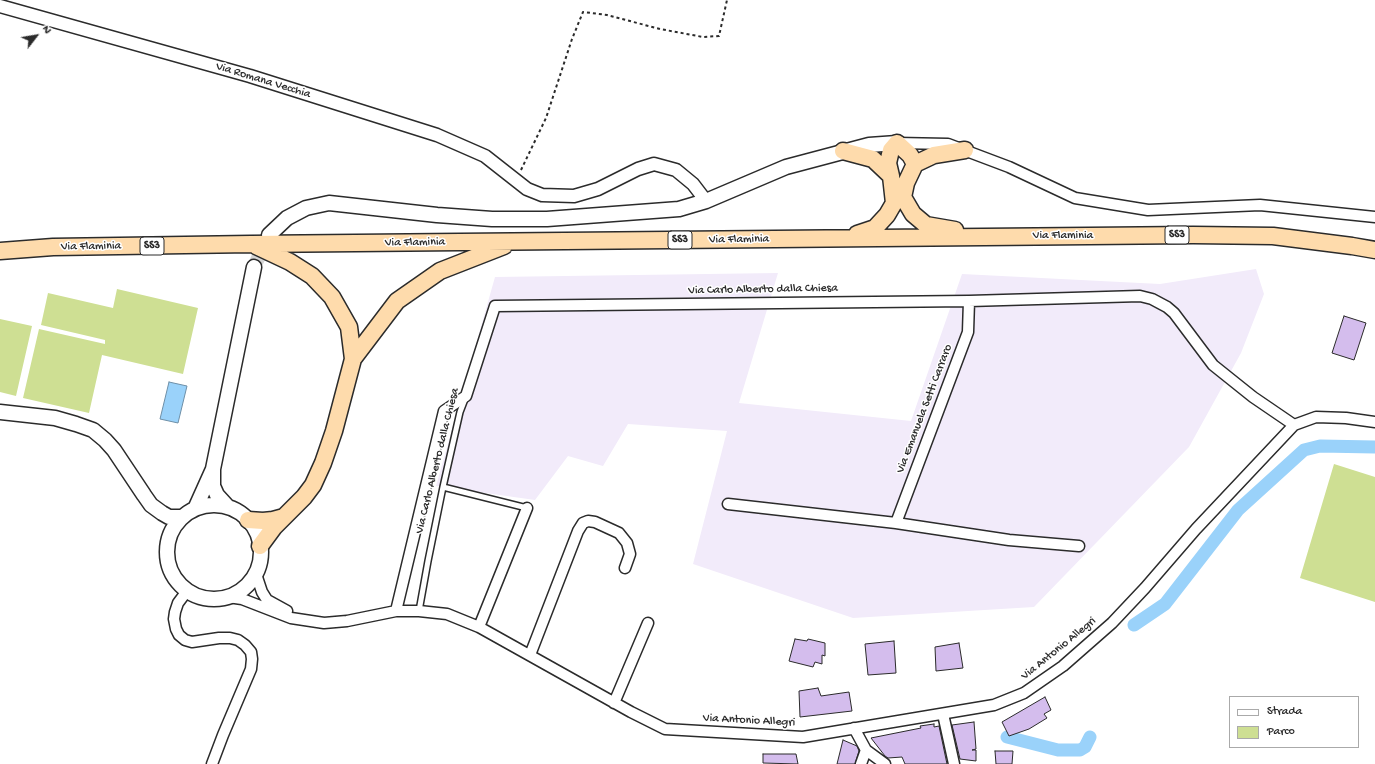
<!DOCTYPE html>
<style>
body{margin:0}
#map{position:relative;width:1375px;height:764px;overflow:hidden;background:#fff;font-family:"Gochi Hand",sans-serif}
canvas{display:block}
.legend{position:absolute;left:1229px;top:696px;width:130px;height:52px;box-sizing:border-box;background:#fff;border:1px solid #aaa;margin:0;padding:5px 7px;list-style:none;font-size:12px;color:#2b2b2b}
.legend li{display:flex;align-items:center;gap:8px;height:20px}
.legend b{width:20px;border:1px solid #aaa}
.north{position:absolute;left:16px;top:16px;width:40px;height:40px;-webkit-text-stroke:3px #fff;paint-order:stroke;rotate:59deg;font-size:11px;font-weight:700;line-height:16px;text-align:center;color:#2b2b2b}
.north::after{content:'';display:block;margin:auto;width:14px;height:18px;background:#2b2b2b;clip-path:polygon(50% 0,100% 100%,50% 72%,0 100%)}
</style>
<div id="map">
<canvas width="1375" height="764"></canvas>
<ul class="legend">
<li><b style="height:5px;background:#fff"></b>Strada</li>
<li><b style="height:11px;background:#cedf93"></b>Parco</li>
</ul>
<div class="north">N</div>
</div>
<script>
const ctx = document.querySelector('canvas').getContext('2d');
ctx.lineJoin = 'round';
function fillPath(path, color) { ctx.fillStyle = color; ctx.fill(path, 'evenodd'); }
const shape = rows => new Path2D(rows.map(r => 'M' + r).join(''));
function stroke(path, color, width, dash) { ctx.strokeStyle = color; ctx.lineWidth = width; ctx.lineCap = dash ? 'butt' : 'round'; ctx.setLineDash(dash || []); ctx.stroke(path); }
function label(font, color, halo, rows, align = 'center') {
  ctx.font = font + ' "Gochi Hand",sans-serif'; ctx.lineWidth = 3; ctx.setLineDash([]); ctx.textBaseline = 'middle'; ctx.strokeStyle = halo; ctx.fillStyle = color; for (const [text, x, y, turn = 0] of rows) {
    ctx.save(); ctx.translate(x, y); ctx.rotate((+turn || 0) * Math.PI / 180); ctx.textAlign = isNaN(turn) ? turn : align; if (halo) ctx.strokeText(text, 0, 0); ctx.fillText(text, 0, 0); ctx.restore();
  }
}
fillPath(shape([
 [1256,269,1264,294,1241,353,1189,447,1034,607,853,618,693,564,727,431,628,424,603,466,568,456,535,500,436,486,495,277,778,273,739,403,911,421,962,274,1160,284]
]), '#f2ebfa');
fillPath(shape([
 [117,289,198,308,183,374,102,355,89,413,23,398,39,329,105,344,105,340,41,325,48,293,113,308],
 [0,319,32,326,16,396,0,392],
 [1334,464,1375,477,1375,602,1300,578]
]), '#cedf93');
const water = shape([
 [169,382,187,386,178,423,160,419,169,382]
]);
fillPath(water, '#9ad2fa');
stroke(water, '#6e8fa7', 1);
stroke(shape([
 [1134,625,1165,604,1238,510,1304,450,1320,446,1375,447],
 [1007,737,1058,750,1080,750,1085,747,1090,737]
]), '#9ad2fa', 13);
const building = shape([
 [1344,316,1366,323,1354,360,1332,353,1344,316],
 [795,639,807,641,808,639,825,643,825,656,822,655,822,664,815,662,813,667,789,661,795,639],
 [894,641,896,673,868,675,865,644,894,641],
 [959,643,963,668,936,671,935,647,959,643],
 [818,688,821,696,849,692,852,711,800,717,799,691,818,688],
 [1045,697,1051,710,1044,714,1047,718,1029,729,1009,736,1002,722,1045,697],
 [974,722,976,749,972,750,976,750,976,761,960,759,952,725,974,722],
 [934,724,934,727,939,726,947,764,905,764,902,757,888,758,885,756,871,738,921,728,920,726,934,724],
 [843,740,857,746,859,751,855,764,837,764,843,740],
 [995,751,1013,751,1012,764,996,764,995,751],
 [763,754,796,754,798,764,763,763,763,754]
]);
fillPath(building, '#d4bded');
stroke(building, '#2b2b2b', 1);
stroke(shape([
 [254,267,267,239]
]), '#d5d5d5', 14, [14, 7]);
const service = shape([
 [443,487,527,508],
 [419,611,428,561,443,487,460,412,465,399]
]);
const minor = shape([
 [897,143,948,144,1009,167,1075,198,1148,210,1260,205,1375,217],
 [728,504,896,523,1009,540,1079,546],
 [896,523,968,332,969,301],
 [256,574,262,592,267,600,287,611],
 [187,591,178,603,175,612,174,619,176,629,179,635,185,640,192,642,219,638,230,638,238,640,245,645,251,652,252,659,251,669,223,735,212,764],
 [228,597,242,599,291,618,324,623,347,621,396,611,419,611,447,614,479,627,631,712,665,729,803,737,994,705,1024,693,1063,666,1112,623,1145,588,1196,529,1294,425,1316,417,1346,418,1375,422],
 [396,611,444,411,466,396,495,306,969,301,1140,296,1152,299,1167,307,1174,313,1213,365,1253,397,1294,425],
 [479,627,527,508],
 [530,655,578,531,583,523,588,521,595,522,619,533,627,543,630,554,625,568],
 [614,703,648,623],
 [943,714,954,764],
 [854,728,866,750,861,764],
 [866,750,885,764]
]);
const tertiary = shape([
 [0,6,250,76,437,135,485,156,527,189,542,195,574,196,598,189,638,169,654,164,676,170,693,184,706,201]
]);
const secondary = shape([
 [269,235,287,218,306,208,329,203,437,215,492,219,547,219,679,209,706,201,786,167,869,145,897,143],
 [0,412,55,418,76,424,93,430,105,440,114,450,144,495,151,505,162,513,169,517,182,517],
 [213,470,213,486,217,495,228,507],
 '167 552a47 47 0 1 1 94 0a47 47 0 1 1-94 0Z',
 [195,509,213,469,254,267]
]);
const trunk = shape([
 [843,151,873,159,891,176],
 [955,230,926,225,913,214,903,197,906,183,915,164,934,155,965,150],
 [857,234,875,228,887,215,894,203,891,176,888,163,891,150,897,143,910,155,915,164],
 [256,246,290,262,312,276,332,297,349,327,353,359],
 [0,251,53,247,251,244,1193,235,1273,236,1352,246,1375,250],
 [248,520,263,521,273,520,284,517],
 [260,546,274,527,304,497,313,485,323,463,334,431,353,359,397,301,440,271,504,246]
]);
stroke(service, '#2b2b2b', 8);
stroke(minor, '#2b2b2b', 13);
stroke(tertiary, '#2b2b2b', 15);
stroke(secondary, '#2b2b2b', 17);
stroke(trunk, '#2b2b2b', 19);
stroke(shape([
 [521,170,546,118,572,39,583,12,607,15,660,29,703,37,719,36,727,0]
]), '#2b2b2b', 2, [3, 3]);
stroke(service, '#fff', 5);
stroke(minor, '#fff', 10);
stroke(tertiary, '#fff', 12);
stroke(secondary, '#fff', 14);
stroke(trunk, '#fedbac', 16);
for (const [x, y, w] of [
 [1177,235,24],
 [680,240,24],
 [152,246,24]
]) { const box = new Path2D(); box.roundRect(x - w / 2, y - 9, w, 18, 3); ctx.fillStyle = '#fff'; ctx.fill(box); stroke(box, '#2b2b2b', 1); }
label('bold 11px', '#2b2b2b', null, [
 ["SS3",1177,235],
 ["SS3",680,240],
 ["SS3",152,246]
]);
label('12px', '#2b2b2b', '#fff', [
 ["Via Romana Vecchia",263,81,17],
 ["Via Flaminia",1063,236],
 ["Via Flaminia",739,240,-1],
 ["Via Flaminia",415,243,-1],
 ["Via Flaminia",91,247,-1],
 ["Via Carlo Alberto dalla Chiesa",763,290,-1],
 ["Via Emanuela Setti Carraro",925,409,-69],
 ["Via Carlo Alberto dalla Chiesa",438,461,-76],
 ["Via Antonio Allegri",1059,649,-39],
 ["Via Antonio Allegri",749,721,3]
]);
</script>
